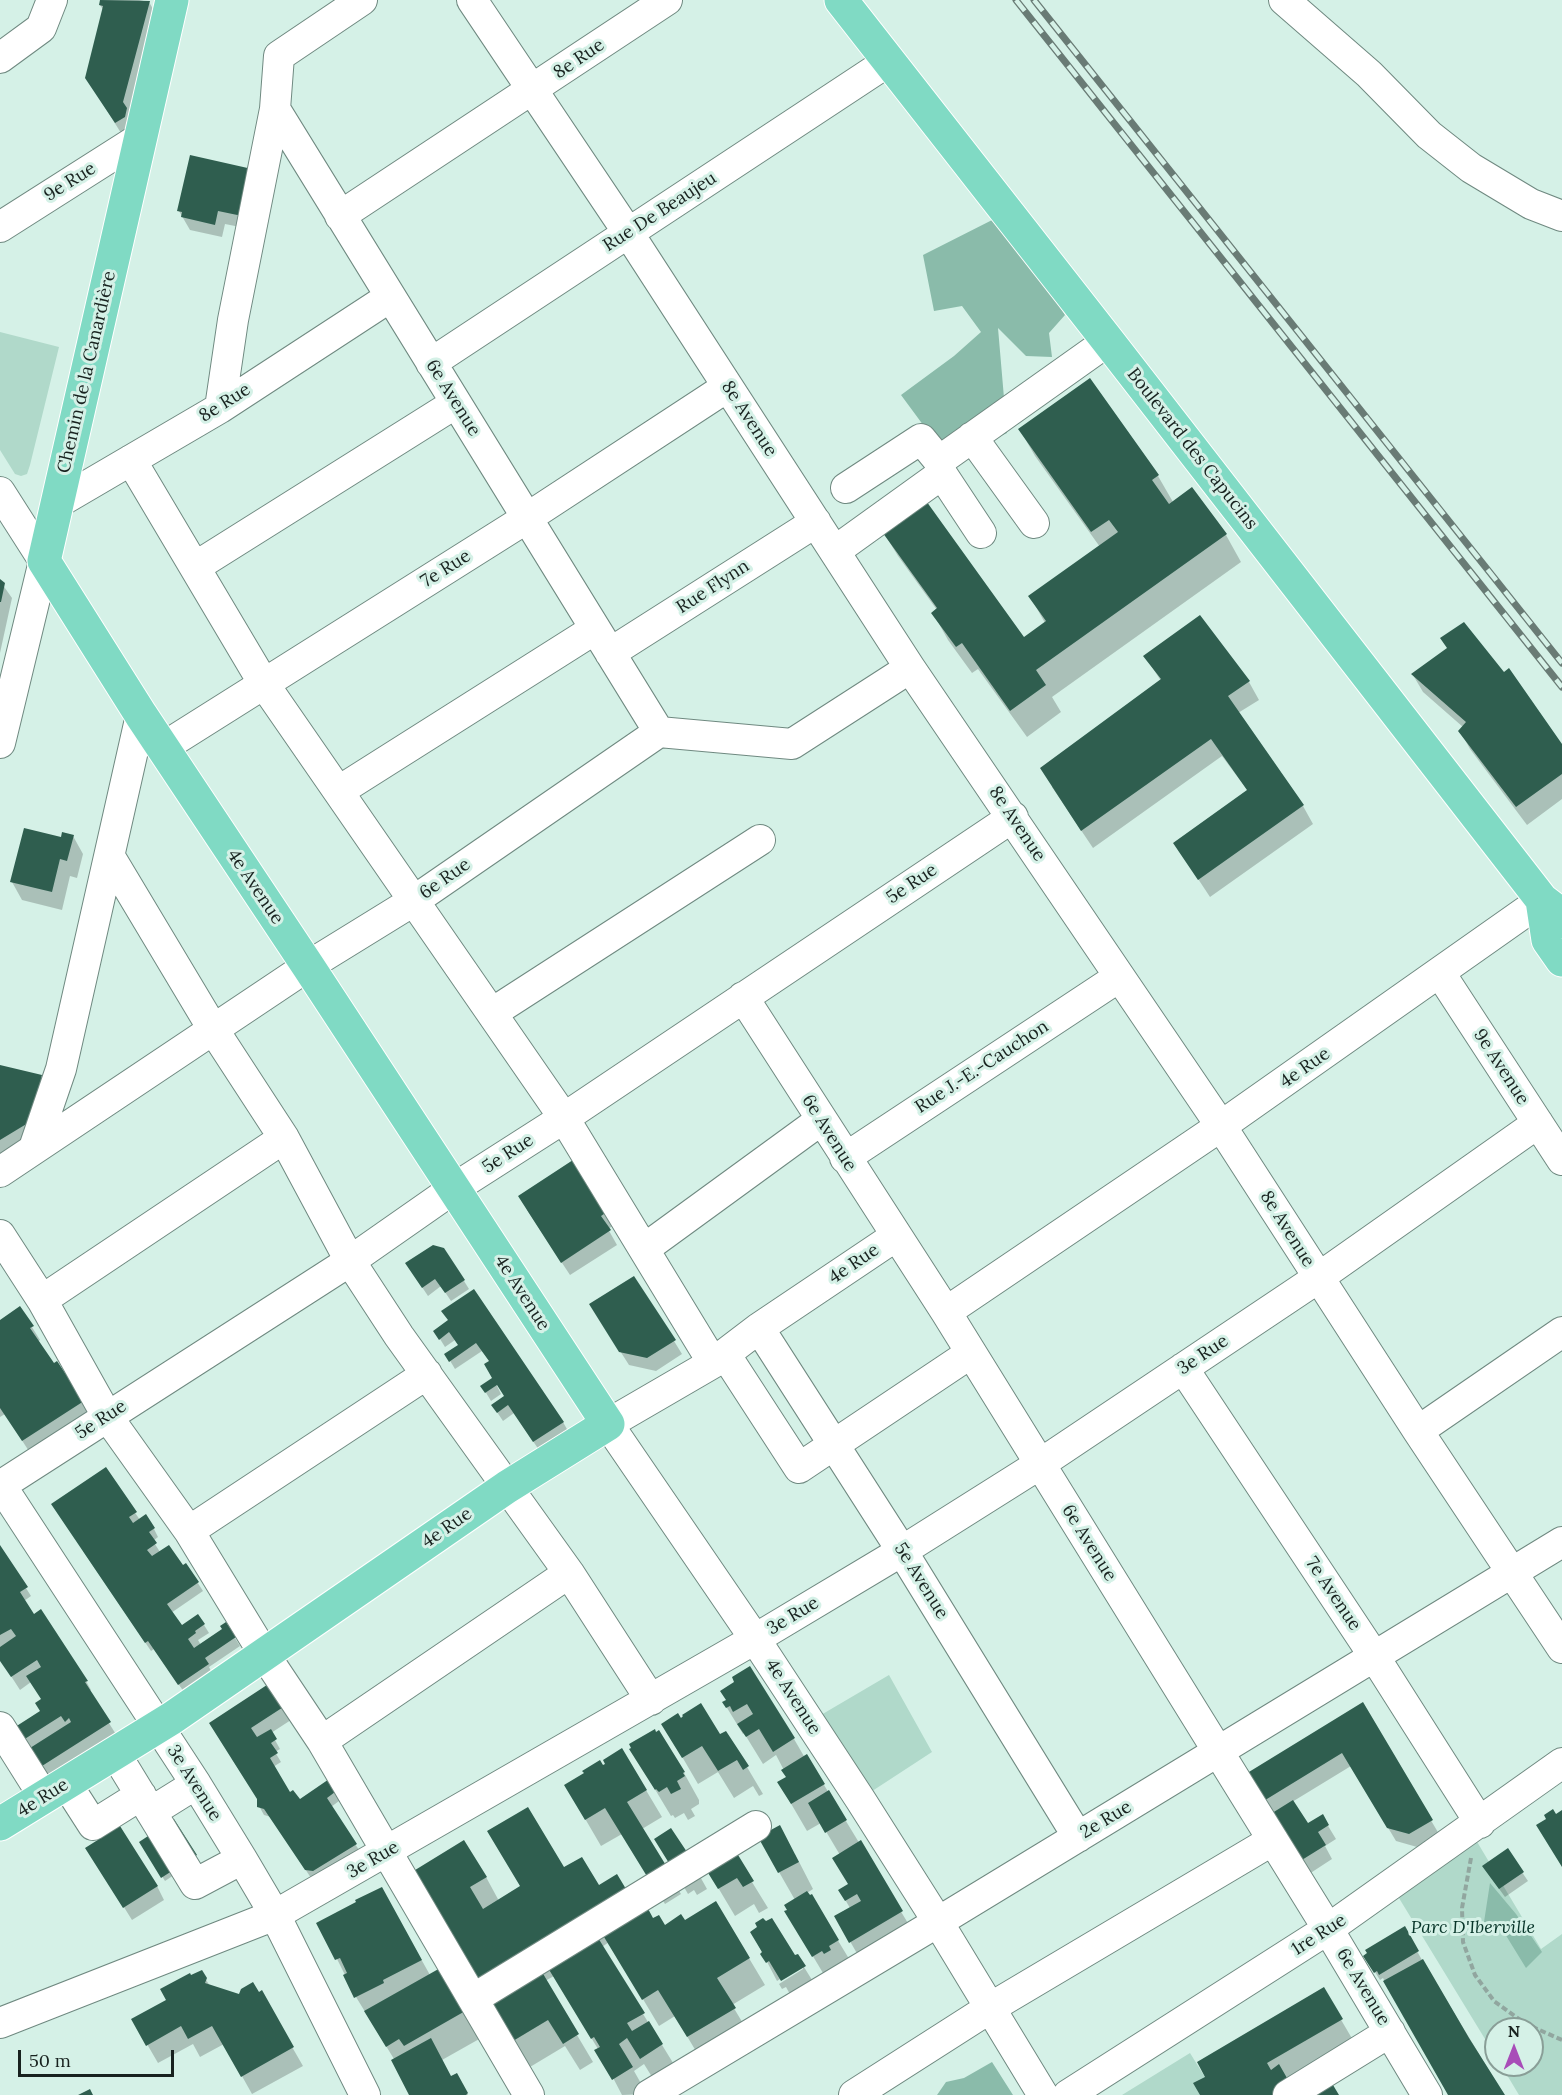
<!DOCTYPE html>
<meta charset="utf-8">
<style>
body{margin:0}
#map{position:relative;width:1562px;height:2095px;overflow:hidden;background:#d5f1e7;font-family:Lora,serif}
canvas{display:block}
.north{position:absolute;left:1484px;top:2017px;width:60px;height:60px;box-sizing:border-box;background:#d5f1e7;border:2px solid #899e97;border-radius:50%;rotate:0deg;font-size:16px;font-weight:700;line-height:24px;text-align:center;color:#18221f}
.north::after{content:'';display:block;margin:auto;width:21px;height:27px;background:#a84db8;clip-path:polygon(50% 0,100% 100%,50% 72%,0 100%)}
.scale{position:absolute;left:18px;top:2050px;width:156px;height:27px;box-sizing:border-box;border:3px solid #18221f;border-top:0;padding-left:8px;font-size:18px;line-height:21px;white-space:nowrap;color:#18221f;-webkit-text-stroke:4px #d5f1e7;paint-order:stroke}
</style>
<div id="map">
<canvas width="1562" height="2095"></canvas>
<div class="north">N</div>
<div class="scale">50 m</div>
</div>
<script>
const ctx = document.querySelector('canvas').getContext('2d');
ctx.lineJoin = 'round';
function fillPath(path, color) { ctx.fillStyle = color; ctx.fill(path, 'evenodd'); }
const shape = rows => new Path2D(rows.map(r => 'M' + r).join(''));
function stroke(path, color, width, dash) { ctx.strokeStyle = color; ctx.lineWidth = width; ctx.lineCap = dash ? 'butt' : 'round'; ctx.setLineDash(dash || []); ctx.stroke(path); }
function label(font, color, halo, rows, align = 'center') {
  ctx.font = font + ' Lora,serif'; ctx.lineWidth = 6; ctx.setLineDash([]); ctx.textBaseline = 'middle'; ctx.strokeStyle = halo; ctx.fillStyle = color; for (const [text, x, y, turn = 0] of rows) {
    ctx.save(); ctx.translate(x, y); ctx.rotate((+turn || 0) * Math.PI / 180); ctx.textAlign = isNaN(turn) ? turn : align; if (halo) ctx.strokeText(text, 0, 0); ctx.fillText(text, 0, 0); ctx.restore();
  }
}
fillPath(shape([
 [0,332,59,347,30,465,27,474,21,476,15,474,0,450],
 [889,1675,932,1752,860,1799,809,1722],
 [1470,1830,1541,1949,1562,1934,1562,2095,1519,2095,1501,2065,1532,2065,1532,2029,1496,2029,1496,2057,1391,1885],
 [1190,2053,1216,2095,1122,2095]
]), '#b0d9ca');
fillPath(shape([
 [1002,215,1065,315,1049,333,1052,357,1026,356,998,328,1007,433,949,460,901,395,954,356,981,332,962,306,934,311,923,255],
 [1490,1883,1516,1914,1542,1952,1526,1968,1502,1929,1484,1922],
 [992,2062,1013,2095,937,2095,946,2082,964,2078]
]), '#8abbaa');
fillPath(shape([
 [102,0,139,0,149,2,160,21,126,141,86,77,104,11,100,5],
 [191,157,255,230,225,224,222,237,190,230,179,211],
 [1089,380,1158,476,1173,502,1192,489,1226,535,1241,562,1052,697,1061,712,1027,737,978,669,972,673,948,640,933,613,937,610,898,556,882,530,1023,639,1045,623,1030,596,1100,547,1035,456,1020,430],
 [0,581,12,598,0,653],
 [1145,656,1249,682,1259,700,1238,713,1303,806,1313,824,1210,897,1175,844,1248,791,1222,756,1093,848,1052,787,1161,681],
 [1413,675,1562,746,1562,799,1527,825,1470,749,1460,731,1463,727,1423,692],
 [73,836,83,854,77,878,70,876,62,910,22,900,12,882,62,839],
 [0,1067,41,1077,52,1095,43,1138,0,1164],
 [616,1206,623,1219,608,1229,617,1245,570,1275,527,1210],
 [412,1272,464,1281,469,1289,451,1301,441,1286,428,1296],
 [20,1308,40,1340,37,1342,82,1402,93,1420,34,1459,5,1414,0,1417,0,1321],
 [443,1311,563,1422,568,1431,539,1450,514,1413,503,1421,493,1406,510,1402,494,1380,501,1394,491,1401,482,1386,494,1378,490,1362,482,1351,455,1369,446,1354,459,1346,455,1340,445,1347,435,1331,449,1321],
 [599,1318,674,1341,682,1354,656,1371,629,1365],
 [105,1469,140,1520,154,1529,158,1537,153,1541,160,1552,182,1567,186,1565,203,1591,171,1613,181,1627,204,1625,209,1633,198,1640,201,1645,224,1629,235,1638,240,1646,209,1667,212,1673,184,1692,154,1649,151,1651,83,1551],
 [0,1547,31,1596,24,1601,33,1616,86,1681,91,1690,89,1691,117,1736,40,1785,14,1730,42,1712,43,1700,31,1682,20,1690,0,1659],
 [736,1682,794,1739,805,1758,807,1757,917,1938,866,1969,836,1917,850,1908,840,1891,850,1885,840,1855,821,1823,807,1831,779,1783,788,1778,776,1755,763,1764,744,1733,743,1734,724,1703,727,1701],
 [273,1683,294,1718,271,1733,280,1749,275,1752,281,1762,273,1767,290,1794,300,1801,335,1777,347,1795,331,1807,361,1853,311,1878,271,1817,264,1815,259,1806,259,1800,232,1759],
 [1363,1705,1439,1834,1417,1847,1396,1841,1351,1766,1292,1802,1307,1825,1322,1816,1336,1839,1325,1846,1332,1859,1306,1876,1254,1788],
 [680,1720,720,1736,747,1767,763,1794,759,1796,753,1786,734,1798,718,1772,698,1784,663,1724],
 [622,1750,662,1817,642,1829,681,1894,665,1904,622,1834,601,1846,566,1786,602,1767],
 [684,1773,699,1800,699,1804,691,1809,695,1816,688,1820,684,1813,675,1818,673,1815,671,1816,647,1776],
 [174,1821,198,1859,165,1881,141,1843],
 [656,1839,692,1862,707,1889,697,1895,694,1890,688,1894],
 [1507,1850,1528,1881,1505,1897,1489,1875],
 [795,1854,813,1889,807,1893,811,1896,854,1967,829,1983,802,1938,795,1900,779,1872],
 [95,1861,157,1886,164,1900,132,1920],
 [564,1869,598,1887,637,1912,664,1927,684,1922,716,1903,765,1985,732,2005,750,2035,703,2063,675,2016,659,2026,609,1942,602,1947,678,2071,657,2085,644,2064,634,2071,647,2094,622,2095,598,2049,554,1976,545,1981,593,2062,580,2070,565,2046,525,2070,424,1902,486,1877,499,1901],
 [707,1869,752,1882,768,1908,759,1913,754,1904,735,1916],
 [397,1916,430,1975,441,1969,481,2038,442,2060,451,2078,457,2075,468,2095,411,2095,394,2059,356,1997,337,1959],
 [763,1920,765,1923,772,1920,795,1957,798,1956,804,1967,820,1993,797,2007,786,1987,782,1989,779,1984,803,1969,803,1965,777,1981,752,1933,759,1928,757,1924],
 [1404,1928,1422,1960,1504,2095,1450,2095,1385,1982,1383,1978,1380,1980,1365,1956],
 [201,1972,210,1986,240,1996,261,1993,303,2066,252,2094,224,2044,200,2057,193,2044,158,2063,133,2020,168,2000,190,1977],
 [1323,1989,1357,2047,1296,2095,1201,2095,1207,2077]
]), '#0003');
fillPath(shape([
 [100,0,150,1,123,102,127,108,125,117,115,123,85,78,103,6,99,5],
 [190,155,252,169,247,217,218,211,215,225,181,217,182,212,177,211],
 [1090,378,1159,475,1152,480,1169,504,1192,487,1227,534,1036,670,1046,685,1010,711,962,643,956,647,931,613,937,608,880,529,924,498,1024,637,1046,621,1028,596,1118,532,1109,520,1091,532,1018,429],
 [0,579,5,583,1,602,0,602],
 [1200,615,1250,681,1228,696,1304,805,1198,880,1173,843,1247,790,1211,739,1081,831,1040,768,1161,679,1143,656],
 [1464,622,1504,672,1509,668,1562,744,1562,774,1516,807,1458,731,1466,722,1411,674,1447,648,1440,638],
 [24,828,61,837,62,832,74,835,67,861,60,859,52,892,10,882],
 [0,1065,42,1075,33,1120,0,1140],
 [573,1160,617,1205,601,1216,611,1230,561,1263,518,1196],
 [433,1245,444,1248,465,1280,445,1293,435,1279,422,1288,405,1263],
 [634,1276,676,1340,647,1358,619,1352,589,1304],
 [474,1289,564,1422,533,1442,508,1405,497,1413,491,1405,504,1396,497,1385,485,1393,480,1386,492,1378,484,1364,489,1361,476,1343,449,1362,444,1354,458,1345,449,1332,439,1340,433,1331,448,1320,441,1311],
 [20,1306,34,1326,30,1328,54,1363,57,1361,84,1401,22,1441,0,1408,0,1320],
 [106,1467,137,1512,129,1517,133,1523,146,1514,155,1528,149,1532,157,1543,147,1550,152,1556,169,1545,183,1565,186,1563,199,1582,167,1604,182,1625,198,1614,205,1624,195,1631,196,1633,188,1639,194,1648,222,1629,220,1626,226,1622,236,1637,205,1658,209,1664,178,1685,148,1641,145,1643,51,1504],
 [0,1545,28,1587,20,1592,34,1614,41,1609,88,1681,85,1682,111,1722,31,1773,19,1755,71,1722,69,1718,65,1722,61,1716,20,1742,12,1729,40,1711,35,1703,41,1699,26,1676,41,1667,37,1660,11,1677,0,1661,0,1647,16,1636,11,1629,0,1635],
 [750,1666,795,1738,773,1752,759,1729,746,1737,737,1724,753,1714,747,1704,733,1712,730,1706,726,1708,722,1702,726,1700,720,1691,734,1682,732,1677],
 [273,1681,288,1704,251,1728,257,1737,271,1729,277,1739,271,1743,278,1753,270,1758,290,1792,293,1790,300,1799,335,1775,343,1786,327,1798,357,1844,313,1871,305,1870,264,1809,257,1807,257,1799,209,1723],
 [1363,1702,1433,1820,1409,1834,1387,1828,1342,1753,1262,1802,1244,1775],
 [701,1703,720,1734,726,1731,749,1766,743,1770,737,1760,718,1771,702,1746,682,1758,661,1724,678,1713,681,1718,683,1716,682,1715],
 [655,1729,656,1732,659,1730,685,1772,683,1773,685,1776,677,1781,681,1789,671,1794,667,1787,659,1792,656,1789,655,1790,629,1749,631,1748,629,1744],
 [622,1748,647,1790,627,1802,667,1867,648,1878,605,1808,585,1820,564,1785,584,1773,582,1771,600,1760,603,1765,605,1764,603,1760],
 [807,1754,825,1784,791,1804,777,1782,786,1777,781,1770],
 [829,1790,847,1820,825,1833,808,1803],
 [1293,1800,1308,1823,1323,1814,1329,1825,1318,1832,1326,1845,1297,1863,1269,1815],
 [528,1807,564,1867,582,1857,599,1885,617,1874,629,1894,475,1987,407,1875,464,1840,487,1877,470,1887,483,1909,520,1886,487,1831],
 [1553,1809,1556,1814,1562,1810,1562,1867,1536,1825,1546,1819,1544,1815],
 [174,1819,197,1855,161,1878,139,1842],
 [780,1825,799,1862,778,1873,758,1837],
 [120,1826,158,1886,123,1908,85,1848],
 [671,1828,693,1861,672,1868,654,1839],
 [861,1840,903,1911,849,1943,834,1916,861,1901,857,1894,845,1901,838,1890,848,1884,832,1858],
 [1508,1848,1524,1872,1499,1889,1482,1866],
 [735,1850,754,1881,743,1887,737,1878,718,1889,705,1868],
 [382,1887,422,1960,383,1980,384,1983,354,1998,343,1975,347,1973,340,1958,335,1960,316,1923,356,1902,355,1900],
 [807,1891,810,1895,812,1894,839,1940,829,1946,831,1950,824,1954,822,1951,812,1957,784,1911,787,1910,784,1905],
 [716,1901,750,1958,717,1978,736,2008,687,2037,658,1990,642,2000,601,1932,646,1905,653,1918,659,1915,665,1925,681,1914,685,1920],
 [763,1918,766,1921,772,1918,795,1955,798,1954,806,1966,781,1981,769,1961,766,1963,760,1954,762,1952,750,1932,757,1927,755,1923],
 [1405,1926,1419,1951,1379,1975,1377,1971,1374,1973,1363,1956,1367,1953,1365,1950],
 [595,1933,645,2013,627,2023,632,2031,649,2021,663,2044,640,2059,627,2038,619,2044,633,2067,612,2080,594,2050,600,2047,594,2037,591,2039,545,1963],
 [1423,1959,1469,2038,1505,2095,1448,2095,1383,1981],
 [442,1967,467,2010,404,2046,399,2039,386,2047,364,2011],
 [202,1970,207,1978,205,1983,239,1994,241,1989,253,1982,259,1992,262,1990,294,2047,241,2077,212,2026,188,2039,181,2026,146,2046,131,2019,166,2000,160,1989,190,1973,191,1975],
 [542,1972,579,2034,563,2044,548,2020,508,2044,483,2002],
 [1324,1987,1343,2019,1267,2063,1271,2070,1279,2064,1291,2085,1274,2095,1200,2095,1193,2083,1205,2077,1197,2062],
 [431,2038,451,2076,457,2073,468,2093,466,2095,409,2095,391,2060],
 [1330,2080,1339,2095,1305,2095],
 [90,2089,93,2095,78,2095]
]), '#2f5e4f');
const minor = shape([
 [362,0,279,56,275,109,659,732],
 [472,0,629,234,910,668,1221,1126,1418,1431,1562,1648],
 [1284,0,1369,74,1429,135,1471,168,1531,204,1562,216],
 [0,58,41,28,52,0],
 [340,216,667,0],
 [0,227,140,138],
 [431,363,889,61],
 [220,408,233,320,275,109],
 [972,437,1034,523],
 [131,460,264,684,564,1118,713,1363],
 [942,474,981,533],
 [846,488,921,439,939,461],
 [0,492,44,561,0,743],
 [56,504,220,408,390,297],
 [835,551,942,474,939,461,1108,341],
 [195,567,456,403],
 [610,653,816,522],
 [162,748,527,518,727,387],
 [339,791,595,629],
 [110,857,213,1029,284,1138,350,1261,399,1336,569,1573,651,1700],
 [1440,973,1562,1160],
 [743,997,946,1312,1328,1929,1427,2095],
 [492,1013,760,840],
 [34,1148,61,1069,141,715],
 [845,1158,1119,977],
 [0,1172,308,966,415,900,659,732,792,744,910,668],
 [0,1235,42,1300,107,1416,189,1531,264,1654,322,1741,529,2095],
 [896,1236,759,1328,713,1363,608,1424,755,1639,860,1799,938,1922,1043,2095],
 [644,1249,821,1120],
 [42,1300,284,1138],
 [946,1312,1221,1126,1542,900],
 [759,1328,902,1551,1078,1837],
 [725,1354,799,1468,971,1353],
 [1183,1368,1374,1656,1480,1823],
 [1418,1431,1562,1332],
 [0,1484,196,1784,242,1859,275,1915,365,2095],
 [0,1486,350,1261,453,1189,564,1118,1013,817],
 [189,1531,427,1374],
 [0,1727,44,1797],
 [322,1741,569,1573],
 [115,1753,195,1884,242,1859],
 [66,1783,93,1825,141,1795],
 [151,1812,196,1784],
 [473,1999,756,1826],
 [0,2023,275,1915,755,1639,902,1551,1040,1464,1318,1278,1538,1123],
 [649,2095,938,1922,1562,1542],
 [854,2095,990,2008,1273,1840],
 [1068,2095,1328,1929,1562,1763],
 [1288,2095,1390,2032]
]);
const major = shape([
 [841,0,1108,341,1542,900,1562,915],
 [1542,900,1548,940,1562,960],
 [0,1824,172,1718,507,1487,608,1424,308,966,141,715,44,561,172,0]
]);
stroke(minor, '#6f8980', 32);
stroke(major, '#fff', 35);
stroke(shape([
 [1471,1858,1462,1908,1463,1942,1475,1975,1494,2001,1526,2024,1562,2040]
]), '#91a69f', 4, [6, 3]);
stroke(minor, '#fff', 30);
stroke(major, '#80dac4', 33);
const rail = shape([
 [1016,0,1562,687],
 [1034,0,1562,663]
]);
stroke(rail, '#697b75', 7);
stroke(rail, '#d5f1e7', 4.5, [14]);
label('18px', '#18221f', '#d5f1e7', [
 ["8e Rue",579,59,-34],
 ["9e Rue",70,182,-32],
 ["Rue De Beaujeu",660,212,-33],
 ["Chemin de la Canardière",87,372,-77],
 ["6e Avenue",453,398,58],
 ["8e Rue",225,403,-32],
 ["8e Avenue",749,419,57],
 ["Boulevard des Capucins",1192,449,52],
 ["7e Rue",446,569,-32],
 ["Rue Flynn",713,587,-33],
 ["8e Avenue",1017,824,56],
 ["6e Rue",445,879,-35],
 ["5e Rue",912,884,-34],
 ["4e Avenue",255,887,56],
 ["Rue J.-E.-Cauchon",982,1067,-33],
 ["9e Avenue",1501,1067,57],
 ["4e Rue",1305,1068,-35],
 ["6e Avenue",829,1133,58],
 ["5e Rue",508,1154,-33],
 ["8e Avenue",1287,1229,58],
 ["4e Rue",854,1264,-34],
 ["4e Avenue",522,1293,57],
 ["3e Rue",1203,1355,-34],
 ["5e Rue",101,1420,-33],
 ["4e Rue",447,1528,-35],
 ["6e Avenue",1089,1543,58],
 ["5e Avenue",921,1581,58],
 ["7e Avenue",1333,1594,56],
 ["3e Rue",793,1616,-31],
 ["4e Avenue",793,1697,57],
 ["3e Avenue",194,1783,58],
 ["4e Rue",43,1798,-32],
 ["2e Rue",1106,1820,-31],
 ["3e Rue",373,1860,-30],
 ["1re Rue",1319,1935,-33],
 ["6e Avenue",1363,1987,59]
]);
label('italic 18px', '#073529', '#d5f1e7', [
 ["Parc D'Iberville",1473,1928]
]);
</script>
